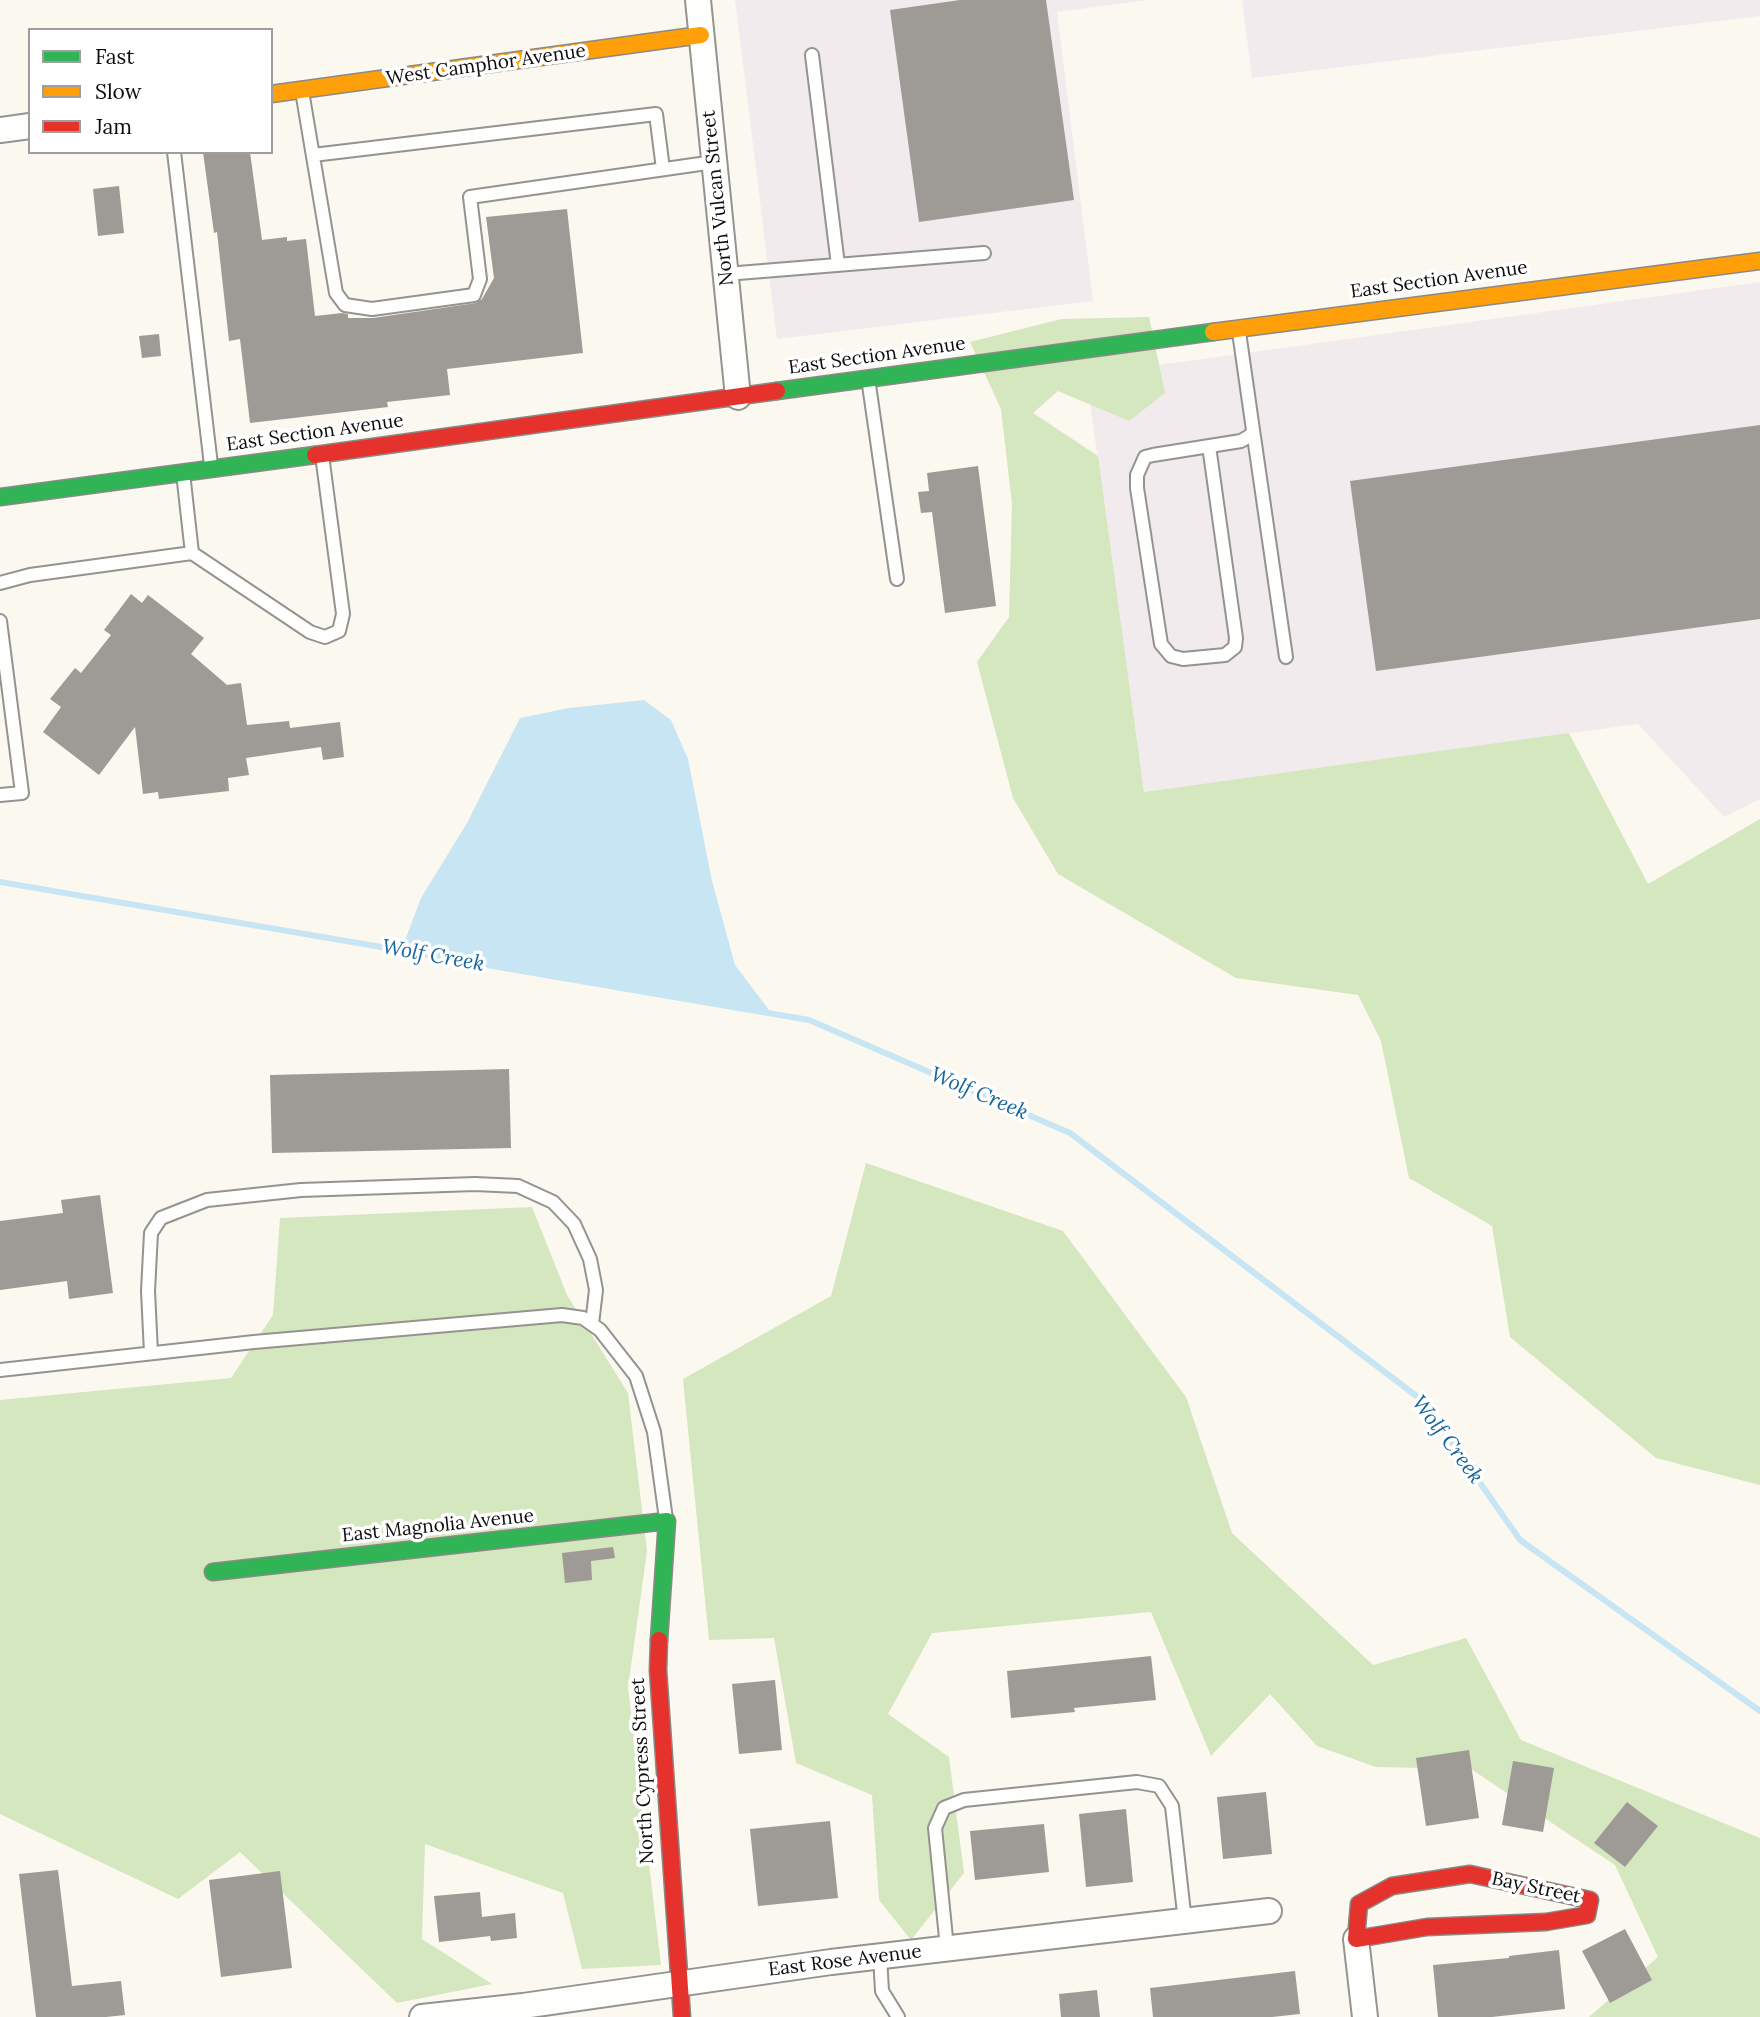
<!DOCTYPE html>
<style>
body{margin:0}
#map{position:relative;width:1760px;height:2017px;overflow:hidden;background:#fbf8f0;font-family:Lora,serif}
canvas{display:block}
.legend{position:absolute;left:28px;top:28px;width:245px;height:126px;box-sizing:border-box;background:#fff;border:2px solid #9e9e9e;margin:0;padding:9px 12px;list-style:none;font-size:21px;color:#0d0d0d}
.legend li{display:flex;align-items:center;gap:14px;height:35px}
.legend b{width:35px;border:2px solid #9e9e9e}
</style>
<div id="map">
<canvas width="1760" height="2017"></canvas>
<ul class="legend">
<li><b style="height:9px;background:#30b455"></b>Fast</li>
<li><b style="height:9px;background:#ff9f0a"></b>Slow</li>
<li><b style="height:9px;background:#e5322d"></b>Jam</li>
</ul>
</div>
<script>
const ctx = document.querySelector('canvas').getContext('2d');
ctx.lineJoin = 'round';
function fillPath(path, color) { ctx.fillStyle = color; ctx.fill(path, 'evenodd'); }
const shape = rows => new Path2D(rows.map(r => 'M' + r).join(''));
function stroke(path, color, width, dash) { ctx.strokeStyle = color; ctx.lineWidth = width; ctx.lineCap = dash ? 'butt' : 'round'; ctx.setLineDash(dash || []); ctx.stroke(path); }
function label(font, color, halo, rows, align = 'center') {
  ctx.font = font + ' Lora,serif'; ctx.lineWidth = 7; ctx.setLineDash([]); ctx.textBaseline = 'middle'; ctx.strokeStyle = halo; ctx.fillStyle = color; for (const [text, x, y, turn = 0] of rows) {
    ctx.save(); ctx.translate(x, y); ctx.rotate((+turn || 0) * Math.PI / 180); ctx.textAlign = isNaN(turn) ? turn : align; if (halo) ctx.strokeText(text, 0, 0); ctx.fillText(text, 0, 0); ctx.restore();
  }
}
fillPath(shape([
 [735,0,1149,0,1057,12,1093,301,777,339],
 [1242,0,1760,0,1760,16,1252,78],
 [1760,282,1760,799,1724,817,1638,724,1144,792,1086,375]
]), '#f2ebed');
fillPath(shape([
 [1149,317,1165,393,1129,421,1058,391,1033,413,1098,456,1144,792,1569,733,1648,884,1760,819,1760,1485,1656,1458,1510,1337,1492,1226,1409,1178,1381,1041,1358,995,1236,978,1058,874,1013,798,977,662,1009,617,1012,504,1001,409,970,342,1061,319],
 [866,1163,1063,1231,1186,1397,1232,1533,1373,1665,1466,1638,1521,1740,1760,1838,1760,2017,1589,2017,1658,1957,1615,1865,1471,1769,1376,1767,1317,1746,1270,1694,1211,1756,1151,1612,932,1633,888,1714,949,1757,964,1873,911,1940,879,1900,872,1795,796,1763,774,1638,709,1640,683,1379,831,1296],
 [532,1207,567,1295,628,1393,647,1551,628,1688,661,1965,582,1969,563,1893,425,1844,422,1939,492,1984,397,2003,240,1852,178,1899,0,1814,0,1400,231,1378,273,1315,280,1218]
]), '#d4e7be');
fillPath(shape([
 [644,700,671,720,688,759,712,881,735,965,772,1014,401,951,421,898,467,823,520,718,569,708]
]), '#c8e5f4');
stroke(shape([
 [0,882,809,1020,1070,1133,1423,1401,1520,1540,1760,1711]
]), '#c8e5f4', 6);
fillPath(shape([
 [960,0,1046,0,1074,200,919,222,890,10],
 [203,152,250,152,262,240,287,237,287,241,306,239,315,316,342,313,348,314,348,318,373,318,476,303,482,299,494,278,486,217,567,209,583,353,447,369,450,395,387,402,388,407,250,423,240,339,229,341,217,232,214,233],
 [119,186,124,233,98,236,93,189],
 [159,334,161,356,142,358,139,336],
 [1760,425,1760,619,1376,671,1350,481],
 [978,466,996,606,945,613,932,512,921,513,918,492,929,491,927,473],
 [131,594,142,603,148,595,204,638,191,654,227,685,241,683,247,725,289,721,290,728,340,722,344,757,323,760,321,747,246,758,249,775,228,778,229,791,159,799,158,792,143,794,135,727,99,775,43,732,61,707,50,699,75,668,81,673,111,635,104,630],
 [509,1069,511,1148,272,1153,270,1075],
 [100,1195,113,1293,69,1299,67,1281,0,1290,0,1221,63,1213,61,1200],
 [613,1547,615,1558,591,1561,592,1580,565,1583,562,1553],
 [1151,1656,1156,1700,1074,1708,1075,1712,1011,1718,1007,1671],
 [775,1680,782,1750,739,1754,732,1684],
 [1469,1750,1479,1818,1426,1826,1416,1758],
 [1513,1761,1554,1768,1543,1832,1502,1825],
 [1266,1792,1272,1854,1223,1859,1217,1797],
 [1627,1802,1658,1826,1625,1867,1594,1843],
 [1126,1809,1133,1882,1086,1887,1079,1814],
 [830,1821,838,1898,758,1906,750,1829],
 [1044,1824,1049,1872,975,1880,970,1831],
 [58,1870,72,1986,121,1981,125,2015,106,2017,36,2017,19,1874],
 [280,1871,292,1968,221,1977,209,1880],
 [480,1892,482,1917,515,1913,517,1938,491,1941,490,1936,439,1942,434,1896],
 [1625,1929,1652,1980,1610,2003,1582,1951],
 [1559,1950,1565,2009,1492,2017,1438,2017,1433,1965,1509,1958,1509,1956],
 [1295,1971,1300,2014,1272,2017,1153,2017,1150,1988],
 [1097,1990,1100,2017,1061,2017,1059,1994]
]), '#9e9a96');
const lane = shape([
 [812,55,838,265],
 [302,91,336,293,345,305,372,309,474,295,480,279,470,197,714,162],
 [174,152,211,465],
 [313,155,656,114,663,169],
 [726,274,984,253],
 [868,378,897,579],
 [1253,430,1286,657],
 [1209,446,1236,638,1235,647,1225,655,1183,659,1171,656,1161,644,1137,488,1137,475,1145,457,1153,455,1241,441,1251,435,1253,430,1239,332],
 [183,473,192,553],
 [0,583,30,575,192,553,310,632,325,637,339,631,343,614,322,455],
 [0,621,22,793,0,795],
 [151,1353,148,1291,151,1233,161,1218,207,1200,301,1190,475,1184,518,1186,553,1202,574,1224,590,1259,596,1290,592,1324],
 [0,1370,254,1342,562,1315,583,1318,600,1330,636,1376,654,1432,666,1519],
 [947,1948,935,1828,944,1808,964,1800,1137,1782,1159,1786,1172,1806,1185,1922],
 [880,1956,882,1991,898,2017]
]);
const street = shape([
 [698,0,738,397],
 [0,130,30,126],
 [1356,1939,1365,2017],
 [422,2017,523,2006,831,1962,1269,1911]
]);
const fast = shape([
 [777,391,1213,332],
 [0,497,315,455],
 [213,1572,667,1521,659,1640]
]);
const slow = shape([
 [271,94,701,35],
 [1213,332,1760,261]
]);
const jam = shape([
 [315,455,777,391],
 [659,1640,658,1670,682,2017],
 [1470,1874,1590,1900,1587,1915,1546,1922,1427,1927,1356,1939,1359,1904,1392,1886,1470,1874]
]);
stroke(lane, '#94938f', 16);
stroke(street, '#94938f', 28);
stroke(fast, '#8b8986', 19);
stroke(slow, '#8b8986', 19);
stroke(jam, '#8b8986', 19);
stroke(lane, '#fefefd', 12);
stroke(street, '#fefefd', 24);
stroke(fast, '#30b455', 16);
stroke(slow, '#ff9f0a', 16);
stroke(jam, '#e5322d', 16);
label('19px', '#0d0d0d', '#fff', [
 ["West Camphor Avenue",486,65,-8],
 ["North Vulcan Street",718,198,-96],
 ["East Section Avenue",1439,280,-8],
 ["East Section Avenue",877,356,-8],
 ["East Section Avenue",315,433,-8],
 ["East Magnolia Avenue",438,1526,-6],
 ["North Cypress Street",643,1771,-93],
 ["Bay Street",1536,1888,12],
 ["East Rose Avenue",845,1961,-7]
]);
label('italic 21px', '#17659d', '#fff', [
 ["Wolf Creek",433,956,10],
 ["Wolf Creek",979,1094,23],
 ["Wolf Creek",1447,1440,53]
]);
</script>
